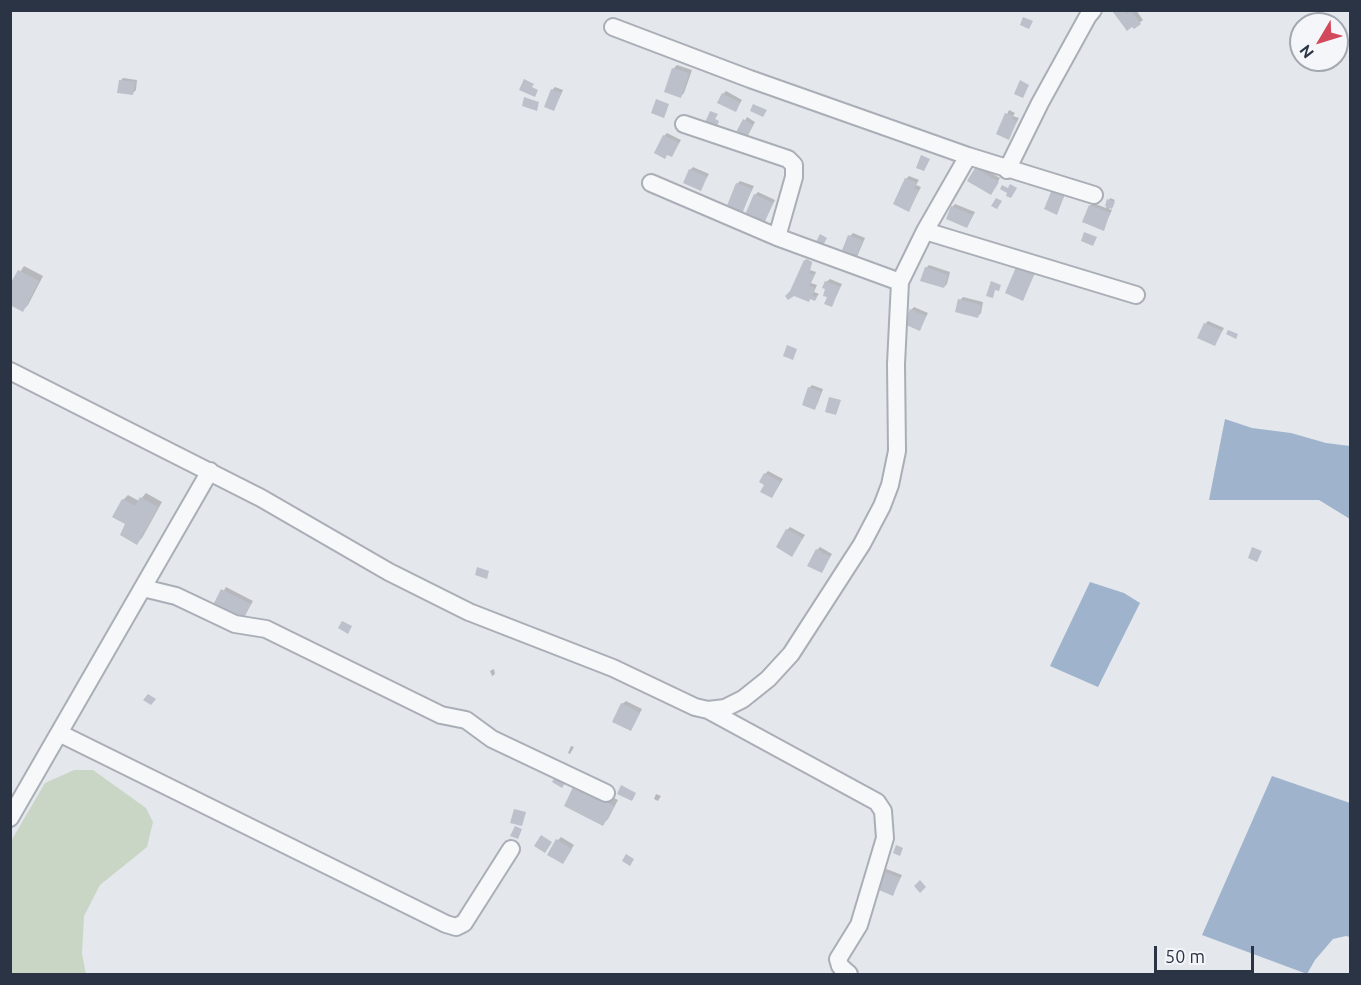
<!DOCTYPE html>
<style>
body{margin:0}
#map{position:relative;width:1361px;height:985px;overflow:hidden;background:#e4e7ec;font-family:Ubuntu,sans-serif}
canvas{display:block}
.frame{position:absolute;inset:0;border:12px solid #2b3445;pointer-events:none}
.north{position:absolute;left:1289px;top:12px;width:60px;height:60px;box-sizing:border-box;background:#f4f6f9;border:2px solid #a4a8b1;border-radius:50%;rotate:232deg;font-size:16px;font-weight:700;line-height:24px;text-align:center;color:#2b3445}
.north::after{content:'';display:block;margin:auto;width:21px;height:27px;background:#d1495b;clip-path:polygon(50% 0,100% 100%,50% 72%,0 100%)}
.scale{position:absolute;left:1154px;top:946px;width:100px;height:27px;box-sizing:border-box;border:3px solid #2b3445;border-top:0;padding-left:8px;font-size:18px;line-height:21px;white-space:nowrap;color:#2b3445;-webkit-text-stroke:4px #f4f6f9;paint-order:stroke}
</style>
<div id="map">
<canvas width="1361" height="985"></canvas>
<div class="frame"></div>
<div class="north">N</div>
<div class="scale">50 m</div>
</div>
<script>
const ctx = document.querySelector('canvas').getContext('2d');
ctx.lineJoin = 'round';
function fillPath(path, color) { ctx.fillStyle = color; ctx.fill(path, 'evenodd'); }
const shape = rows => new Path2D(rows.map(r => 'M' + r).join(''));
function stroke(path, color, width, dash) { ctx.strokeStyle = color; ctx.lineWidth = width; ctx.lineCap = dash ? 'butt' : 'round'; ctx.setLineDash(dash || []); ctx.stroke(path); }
fillPath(shape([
 [74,770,93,770,146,808,153,822,147,847,100,885,84,916,82,954,86,974,11,974,11,841,45,783]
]), '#c9d6c5');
fillPath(shape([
 [1225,419,1252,428,1291,433,1326,443,1350,446,1350,519,1319,500,1209,500],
 [1090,582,1124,593,1140,603,1098,687,1050,666],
 [1272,776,1350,803,1350,937,1346,936,1333,939,1315,960,1307,974,1202,935]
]), '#9fb4cc');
fillPath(shape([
 [1117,10,1129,10,1130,13,1136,10,1143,20,1134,27],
 [677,65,692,70,684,93,681,96,666,91,674,68],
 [123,78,137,80,136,90,133,93,120,81],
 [555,87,563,90,554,110,552,90],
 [726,91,742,100,736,110,723,94],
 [1009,110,1015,113,1013,116,1019,118,1008,138,998,134],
 [747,117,755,122,747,137,736,136],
 [667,133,681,140,672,155,664,136],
 [979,166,1000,178,993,190,969,180],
 [693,167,709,174,700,189,690,170],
 [909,176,919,180,916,185,921,187,909,210,906,179],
 [740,181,754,186,741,213,737,184],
 [1054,188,1066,193,1056,213],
 [758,192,775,200,763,224,755,195],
 [1110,198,1115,200,1109,209,1112,210,1103,229,1090,206,1093,203,1106,208],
 [955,204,975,212,967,227,952,207],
 [853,233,865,238,856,259,850,236],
 [806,259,812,262,810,270,816,272,811,283,817,285,814,292,819,294,815,299,792,291],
 [929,265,950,272,947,284,944,287,926,268],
 [1021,265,1036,271,1022,299,1017,268],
 [24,266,43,276,28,305,23,310,10,287],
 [830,279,842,284,832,305,826,282],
 [963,297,983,302,981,313,978,316,960,300],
 [914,307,928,313,920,329,911,310],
 [1208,321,1224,328,1215,344,1205,324],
 [812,385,823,389,817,405,814,408,809,388],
 [768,471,783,479,772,497,766,484,765,474],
 [146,493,162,502,142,538,137,543,127,524,123,500,128,495,139,501],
 [790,527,805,535,792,555,787,530],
 [820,547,832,554,822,571,817,550],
 [226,587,253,601,245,615,213,609],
 [494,669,495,674,492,676,490,671],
 [626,701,642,709,631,729,622,704],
 [571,746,574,747,570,754,568,753],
 [581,781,618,800,608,819,603,824],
 [656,794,661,796,658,801,654,799],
 [561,837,574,845,563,862,558,840],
 [884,868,902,875,893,894,874,887]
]), '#0003');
fillPath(shape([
 [1115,10,1123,10,1127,14,1131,11,1141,24,1134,29,1132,27,1127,31,1113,12],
 [1023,17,1033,21,1029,29,1020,25],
 [672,68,689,73,681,98,664,92],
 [524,79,534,84,532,87,538,90,535,97,519,90],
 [119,80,135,82,133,95,117,93],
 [1020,80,1029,85,1023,98,1014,94],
 [551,89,561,93,554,111,544,107],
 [722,93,740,103,736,112,717,103],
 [524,97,539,102,537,111,522,106],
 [656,99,669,104,664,118,651,113],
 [753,104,767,110,763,117,750,111],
 [710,111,718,114,715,119,719,121,715,130,704,125],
 [1005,113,1013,116,1011,119,1017,121,1009,140,996,134],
 [743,119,753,125,744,142,734,136],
 [663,135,679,143,672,157,667,155,665,159,654,153],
 [921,155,930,159,924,171,916,168],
 [975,168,999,182,991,195,967,181],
 [689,169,707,177,701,191,683,183],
 [905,178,917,183,914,189,919,190,909,212,893,204],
 [736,183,752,189,742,214,726,208],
 [1010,184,1017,188,1011,198,1006,196,1007,193,1000,189,1002,185,1008,188],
 [1053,187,1061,191,1059,194,1064,196,1057,215,1044,209],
 [754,194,773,203,763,226,744,217],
 [996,198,1002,201,997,209,991,206],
 [1107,199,1115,202,1112,209,1105,206],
 [1089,205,1110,213,1104,231,1082,222],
 [951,206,973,215,967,228,946,219],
 [1084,232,1097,237,1093,246,1081,241],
 [820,234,827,238,822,247,815,244],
 [848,235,863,241,853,264,839,258],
 [804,260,812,263,809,273,814,275,809,286,815,288,812,296,817,297,815,301,810,299,809,302,794,296,788,300,785,296,790,291],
 [925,267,948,275,944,288,920,281],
 [1016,267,1034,275,1023,301,1005,293],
 [18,270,39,281,23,312,10,305,10,284],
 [825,281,840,287,832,307,824,304,827,297,823,296,825,289,822,288],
 [991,281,1001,285,999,291,995,290,993,298,986,296],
 [958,299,981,305,978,318,955,312],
 [910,309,926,316,920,331,904,324],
 [1204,323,1222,331,1215,346,1197,338],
 [1228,330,1238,334,1236,339,1226,334],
 [787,345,797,349,793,360,783,356],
 [808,387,821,392,815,410,802,405],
 [829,397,841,400,836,415,825,412],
 [764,473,781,482,772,498,760,492,764,485,759,482],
 [140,497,158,507,137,545,120,535,125,524,112,517,122,499,135,506],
 [786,529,803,538,792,557,776,547],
 [1252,547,1262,551,1257,562,1248,558],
 [816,549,830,557,822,573,807,566],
 [477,567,489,571,487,579,475,575],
 [221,589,251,604,243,620,211,609],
 [342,621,352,626,348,634,338,628],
 [148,694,156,699,151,705,143,700],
 [621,703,640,713,631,731,612,722],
 [557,774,567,780,562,788,552,782],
 [574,785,614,806,603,826,564,806],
 [621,785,636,793,632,801,617,794],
 [514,809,526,812,522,826,510,823],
 [515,826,522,829,518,839,510,836],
 [541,835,552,842,545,853,534,846],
 [556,839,572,849,563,864,547,855],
 [896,845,903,848,900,856,893,853],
 [626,854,634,859,630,866,622,861],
 [880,870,900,878,893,896,872,887],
 [920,880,926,887,920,893,914,886]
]), '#bbc0ca');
const minor = shape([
 [613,27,750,79,968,156],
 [684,124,788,159,794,165,794,177,777,237,900,282,896,364,897,451,890,485,882,506,862,544,791,654,768,679,743,699,725,708,708,710],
 [1007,170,1040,103,1088,16,1093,10],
 [651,183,777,237],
 [925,231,1136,295],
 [900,282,925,231,968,156,1094,195],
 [10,371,261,498,389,572,469,612,613,668,695,707,708,710,877,802,883,811,885,838,859,925,838,959,840,966,849,974],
 [143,588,176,596,235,624,266,629,441,715,466,720,492,739,606,793],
 [59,733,446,924,456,927,464,923,511,849],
 [10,818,210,471]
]);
stroke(minor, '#a9aeb7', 20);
stroke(minor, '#f7f8fa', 16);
</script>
